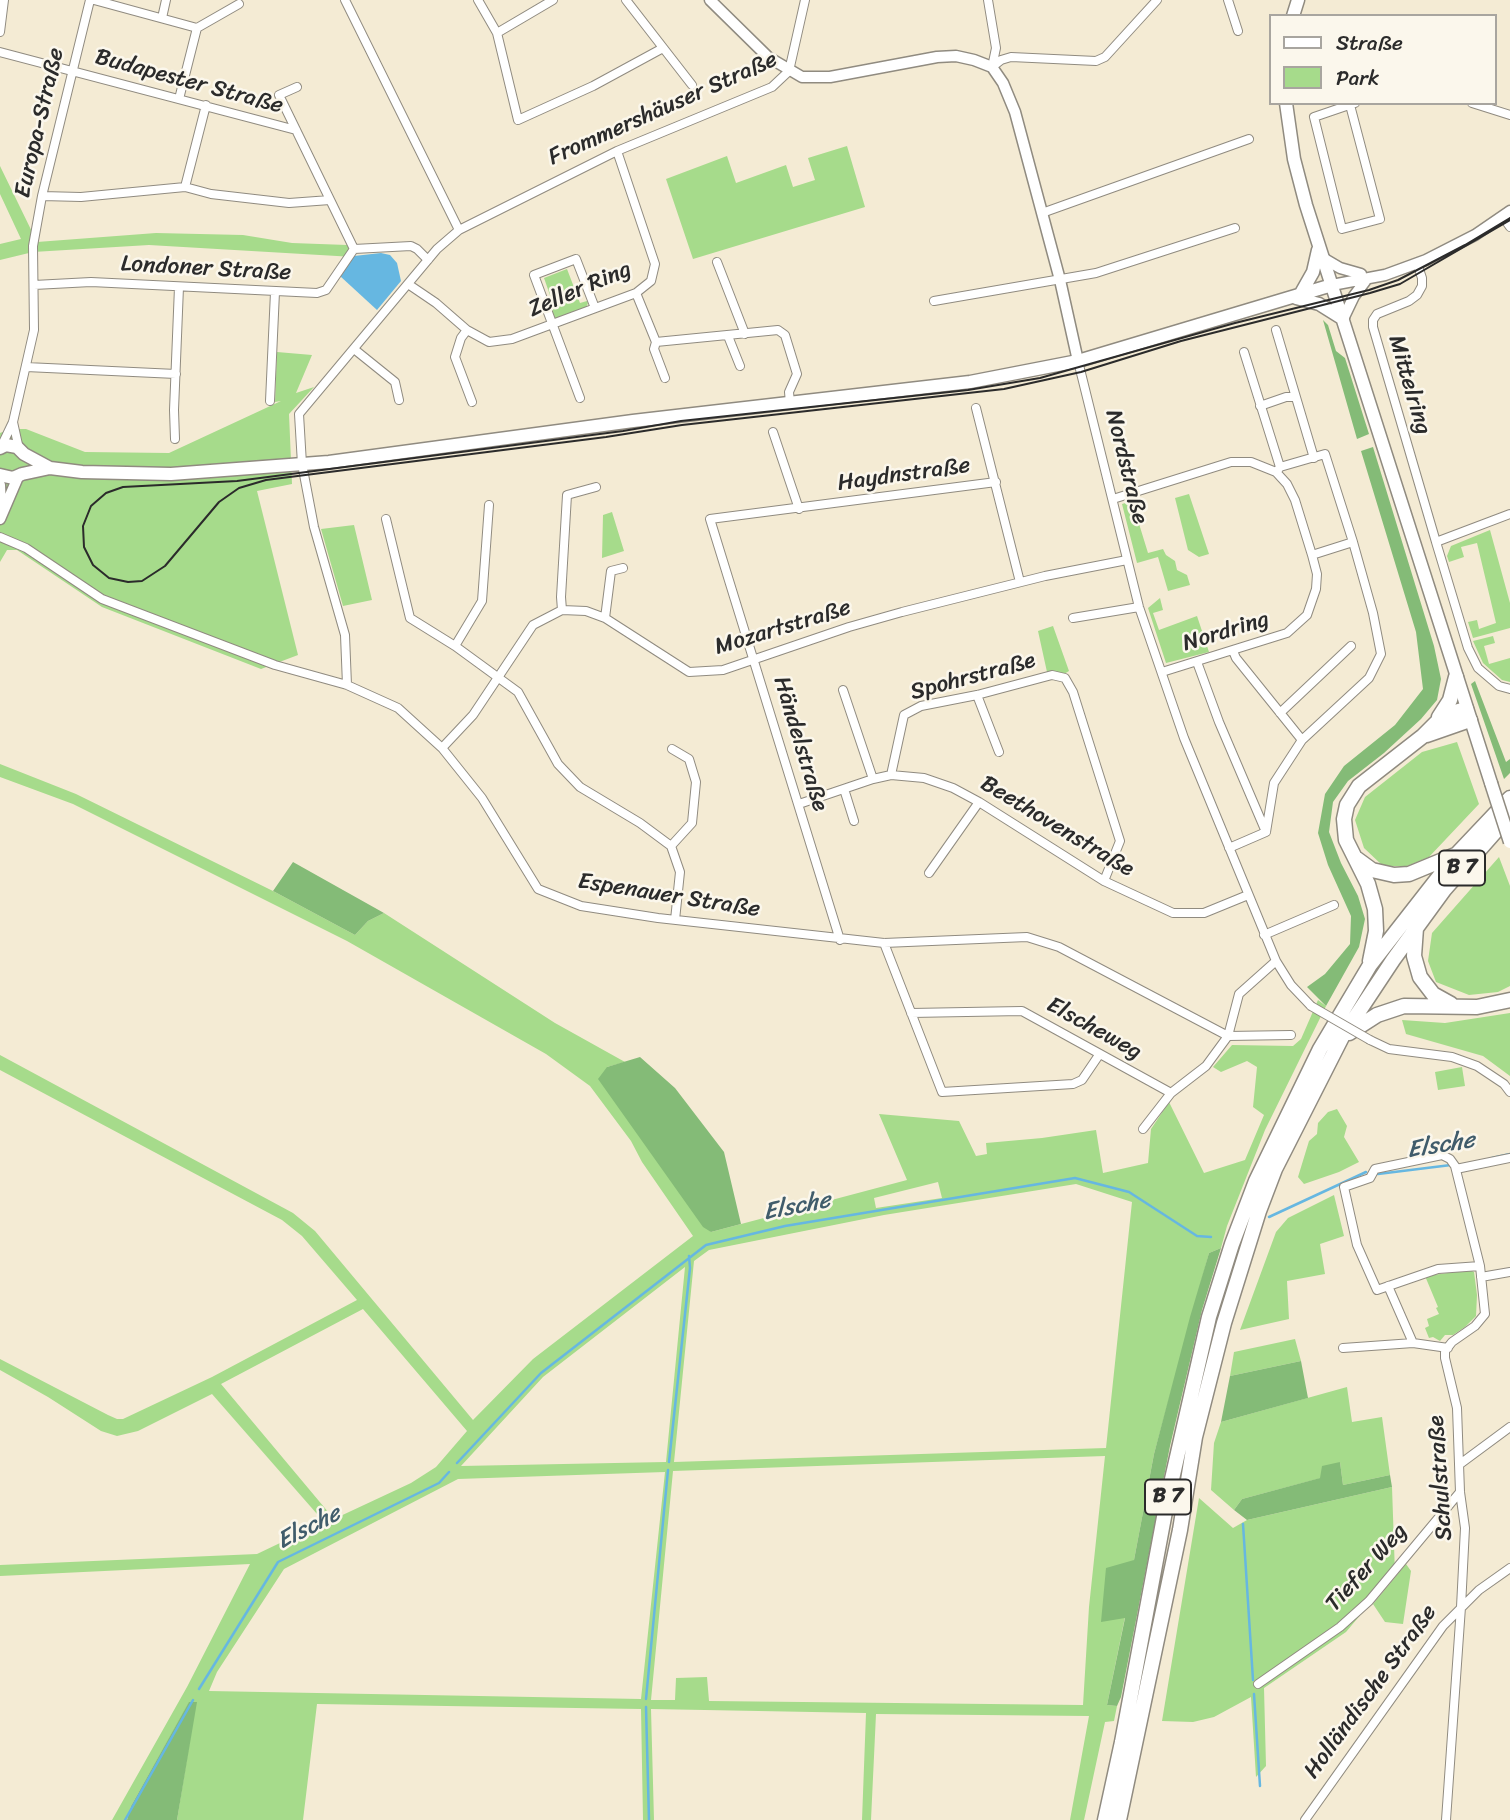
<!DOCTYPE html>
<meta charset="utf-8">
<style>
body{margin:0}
#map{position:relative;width:1510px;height:1820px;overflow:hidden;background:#f4ebd4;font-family:Sriracha,sans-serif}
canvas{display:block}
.legend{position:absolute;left:1269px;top:14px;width:228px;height:91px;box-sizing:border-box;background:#fbf7ec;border:2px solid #a8a59f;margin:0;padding:9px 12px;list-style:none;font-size:21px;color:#2b2b2b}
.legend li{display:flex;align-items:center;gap:14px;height:35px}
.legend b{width:35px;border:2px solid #a8a59f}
</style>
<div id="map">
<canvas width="1510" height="1820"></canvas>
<ul class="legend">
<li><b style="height:9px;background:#fff"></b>Straße</li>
<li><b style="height:19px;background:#a6db8b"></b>Park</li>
</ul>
</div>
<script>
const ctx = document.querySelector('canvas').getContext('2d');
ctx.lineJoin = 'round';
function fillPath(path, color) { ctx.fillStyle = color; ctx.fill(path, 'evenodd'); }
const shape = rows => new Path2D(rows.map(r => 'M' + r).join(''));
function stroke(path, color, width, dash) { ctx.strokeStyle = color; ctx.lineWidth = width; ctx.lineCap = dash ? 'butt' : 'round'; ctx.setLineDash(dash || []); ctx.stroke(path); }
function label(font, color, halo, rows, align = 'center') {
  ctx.font = font + ' Sriracha,sans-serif'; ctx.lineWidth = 5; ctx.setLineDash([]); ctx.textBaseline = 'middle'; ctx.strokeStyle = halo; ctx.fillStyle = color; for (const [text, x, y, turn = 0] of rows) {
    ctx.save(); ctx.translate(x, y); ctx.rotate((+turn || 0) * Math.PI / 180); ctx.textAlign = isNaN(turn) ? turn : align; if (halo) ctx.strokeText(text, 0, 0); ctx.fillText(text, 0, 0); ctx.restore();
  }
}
fillPath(shape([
 [847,146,865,207,693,259,666,179,727,156,736,183,786,165,793,187,815,180,808,158],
 [0,166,37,242,156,233,243,235,292,243,347,245,354,257,149,245,33,252,0,260,0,244,21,239,0,194],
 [567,269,580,303,587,301,588,303,586,308,552,321,544,300,551,298,544,278],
 [277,352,312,355,296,393,314,387,289,414,292,484,257,491,298,655,261,669,102,607,17,550,7,550,0,562,0,433,10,429,26,429,85,452,169,453,281,401,275,402],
 [1189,494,1209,554,1199,557,1188,550,1175,498],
 [1132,501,1148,553,1163,549,1166,555,1175,561,1177,570,1187,575,1190,585,1168,591,1158,557,1137,563,1122,504],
 [612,512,624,551,602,558,603,515],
 [354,525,372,600,343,606,321,529],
 [1490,530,1510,603,1510,628,1473,638,1468,622,1477,620,1479,629,1496,623,1477,543,1461,547,1464,557,1449,562,1447,556,1451,546],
 [1160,598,1163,610,1153,613,1159,630,1197,616,1209,652,1166,663,1148,608],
 [1053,626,1069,671,1064,674,1047,672,1038,631],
 [1493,636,1495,643,1484,646,1489,664,1510,658,1510,682,1502,680,1483,663,1473,641],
 [1457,742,1479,804,1429,857,1407,866,1383,866,1364,848,1355,820,1365,797,1422,752],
 [0,764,76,794,273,891,355,935,368,921,384,913,555,1023,625,1062,607,1067,711,1232,907,1180,879,1114,959,1121,976,1156,987,1154,986,1143,1042,1138,1096,1130,1103,1173,1148,1163,1151,1129,1169,1102,1204,1173,1245,1160,1264,1115,1253,1107,1257,1067,1247,1061,1221,1072,1213,1067,1232,1045,1293,1046,1301,1039,1318,1000,1326,1006,1265,1130,1227,1226,1221,1248,1209,1253,1154,1454,1134,1560,1102,1621,1125,1617,1107,1705,1117,1706,1114,1721,1105,1722,1084,1820,1070,1820,1089,1716,876,1714,871,1820,862,1820,866,1713,651,1709,654,1820,643,1820,641,1709,317,1704,303,1820,177,1820,196,1702,189,1703,131,1806,127,1820,112,1820,187,1687,250,1564,0,1576,0,1565,257,1554,324,1522,212,1394,138,1431,117,1436,101,1431,48,1397,0,1370,0,1359,108,1415,117,1419,123,1419,212,1377,357,1300,302,1236,282,1220,0,1070,0,1055,293,1213,315,1231,473,1420,533,1359,693,1236,642,1162,631,1141,590,1086,546,1054,347,941,73,804,0,777],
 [938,1182,942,1198,876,1208,874,1198],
 [1076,1184,1132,1202,1106,1448,674,1462,694,1261,709,1250,884,1215],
 [685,1267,666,1462,461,1466,543,1377],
 [363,1309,467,1431,436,1467,411,1483,334,1519,221,1384],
 [1105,1456,1089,1607,1083,1705,709,1701,707,1677,676,1678,675,1700,651,1700,673,1471],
 [665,1472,641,1699,209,1691,217,1672,284,1569,458,1479],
 [1499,857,1510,886,1510,986,1498,992,1469,995,1436,982,1428,961,1432,933],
 [1510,1013,1510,1076,1483,1056,1406,1034,1402,1020,1445,1023],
 [1462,1067,1465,1086,1438,1090,1435,1072],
 [1337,1109,1347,1126,1344,1137,1359,1162,1339,1172,1304,1184,1298,1177,1309,1141,1317,1134,1318,1123,1328,1112],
 [1334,1195,1344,1236,1320,1244,1325,1274,1287,1281,1289,1319,1240,1330,1276,1232,1288,1218],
 [1470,1270,1474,1272,1477,1295,1476,1316,1465,1327,1453,1335,1445,1335,1440,1341,1433,1337,1429,1338,1425,1328,1429,1326,1427,1319,1439,1314,1436,1308,1438,1307,1425,1276],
 [1295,1339,1301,1361,1230,1376,1234,1352],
 [1347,1387,1352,1422,1382,1417,1390,1475,1343,1485,1340,1462,1321,1478,1242,1499,1234,1510,1211,1490,1214,1443,1221,1422],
 [1392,1487,1395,1574,1346,1632,1264,1688,1266,1766,1256,1777,1251,1697,1214,1717,1193,1722,1162,1721,1199,1498,1233,1528,1247,1520],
 [1406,1564,1411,1571,1403,1624,1385,1622,1373,1604]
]), '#a6db8b');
fillPath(shape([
 [1323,320,1328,325,1336,351,1345,358,1369,434,1357,439],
 [1373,447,1434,646,1441,679,1437,700,1421,719,1384,753,1348,781,1333,802,1329,832,1341,863,1358,896,1365,919,1359,947,1326,1006,1307,987,1325,974,1350,944,1351,916,1328,865,1318,833,1325,794,1344,766,1395,725,1423,689,1416,632,1361,451],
 [1475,681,1506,762,1510,759,1510,773,1504,779,1471,684],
 [293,862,384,913,368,921,355,935,273,891],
 [640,1057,675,1088,724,1152,741,1224,711,1232,703,1227,598,1079,607,1067],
 [1221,1248,1202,1310,1170,1446,1121,1697,1117,1706,1107,1705,1125,1618,1101,1622,1106,1568,1134,1560,1154,1454,1190,1317,1209,1253],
 [1301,1361,1308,1398,1221,1422,1230,1376],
 [1340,1462,1343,1485,1390,1475,1392,1487,1247,1520,1234,1510,1242,1499,1320,1478,1322,1466],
 [189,1702,197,1702,177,1820,127,1820,131,1806]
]), '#84bb77');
fillPath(shape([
 [381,253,390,255,397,263,401,281,377,310,340,276,354,256]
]), '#66b7e1');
stroke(shape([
 [1492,1158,1510,1154],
 [1378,1174,1451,1165],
 [1269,1217,1366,1172],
 [669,1462,690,1268,689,1256],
 [457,1463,541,1373,706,1245,785,1226,1075,1178,1129,1192,1197,1236,1211,1237],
 [1243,1524,1253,1680],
 [199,1689,278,1562,439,1483,449,1472],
 [1254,1694,1260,1786],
 [646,1699,668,1470],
 [646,1707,649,1820],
 [125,1820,193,1700]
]), '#66b7e1', 2.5);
const minor = shape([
 [94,0,197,28,179,99],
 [345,0,459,230],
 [478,0,497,33,518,120,593,86,663,48],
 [626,0,692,85],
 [988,0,996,48,992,67],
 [1228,0,1238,31],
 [162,18,166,0],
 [197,28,239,4],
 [0,32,4,0],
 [497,33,553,0],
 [0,52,296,130],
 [992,67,1001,60,1011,57,1096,61,1105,57,1157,0],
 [297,87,279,95,354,249],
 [1472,103,1510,115],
 [1350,105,1380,219,1342,229,1314,117,1355,103],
 [185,187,206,105],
 [42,196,81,197,185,187,211,194,289,203,330,200],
 [1042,213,1249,139],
 [1503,217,1510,227],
 [354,249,411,246,417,249,428,260],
 [717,262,745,334],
 [1417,263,1422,278,1422,286,1417,295,1409,301,1377,314,1373,320,1373,327,1436,542,1510,514],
 [408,284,436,303,467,330,489,342,512,339,636,293,651,281,655,264,617,151],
 [34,285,91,282,317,293,326,290,354,249],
 [636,293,656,342,778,330,785,335,797,374,789,392,790,403],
 [934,301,1096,273,1235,228],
 [467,330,461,338,455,357,472,402],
 [1276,330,1314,458],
 [728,336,740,366],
 [656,342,654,349,665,378],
 [354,349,395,382,399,400],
 [1244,352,1280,467,1278,470],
 [1078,361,1139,607,1184,738,1276,961,1291,985,1311,1006],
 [26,367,176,374],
 [580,398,534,275,576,259,595,308],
 [270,401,275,292],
 [1260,406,1286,397,1295,397],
 [976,408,1020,582],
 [13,422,19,449],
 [773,432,799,509],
 [175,439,174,410,179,287],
 [1,447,13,422,34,330,33,246,42,196,90,0],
 [1113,499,1231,462,1251,462,1276,472,1287,484,1295,500,1312,555,1317,574,1316,589,1307,615,1287,633,1162,672],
 [386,519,410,618,455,646,518,692,558,764,580,787,640,823,671,846,680,872,675,920],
 [0,537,26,548,102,599,275,665,347,685,398,708,442,748,482,798,538,889,581,906,658,918,884,943,1027,937,1059,947,1228,1036,1291,1035],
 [1436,542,1468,648,1478,668,1499,686,1510,689],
 [1312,555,1353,542],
 [562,610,561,597,567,495,596,487],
 [605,618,611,571,623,568],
 [1073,618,1139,607],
 [455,646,482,601,489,505],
 [1233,651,1236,658,1302,740],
 [1197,662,1219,722,1266,832],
 [347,685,345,635,314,527,302,464,299,414,437,249,459,230,617,151,772,87,789,71,805,0],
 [843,690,873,779],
 [977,695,999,752],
 [1280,713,1351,646],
 [442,748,473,715,533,625,562,610,586,611,605,618,689,672,723,670,849,627,902,612,1045,576,1127,560],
 [891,775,904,715,921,706,977,695,1052,675,1065,678,1073,692,1120,841,1104,881],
 [844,789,854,821],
 [799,804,873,779,891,775,924,778,953,788,979,802,1104,881,1173,913,1204,913,1248,895],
 [671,846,692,823,696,782,689,759,672,749],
 [1229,848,1266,832,1274,783,1302,740,1369,678,1381,654,1373,613,1353,542,1325,454,1280,467],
 [929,873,979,802],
 [1264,935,1334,905],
 [840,940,710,519,996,482],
 [884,943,942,1092,1073,1084,1082,1080,1099,1055],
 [911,1013,1022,1011,1171,1093],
 [1370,1040,1389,1049,1452,1057,1477,1066,1504,1084,1510,1092],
 [1143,1129,1171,1093,1206,1066,1228,1036,1239,994,1276,961],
 [1456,1169,1510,1158],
 [1481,1277,1510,1272],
 [1388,1286,1413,1343],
 [1343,1348,1413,1343,1448,1348],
 [1460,1464,1510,1427],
 [1258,1684,1340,1627,1369,1601,1460,1492],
 [1305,1820,1443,1626,1479,1590,1510,1568],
 [1446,1820,1461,1607,1465,1528,1460,1492,1457,1408,1445,1358,1445,1351,1452,1342,1475,1326,1485,1314,1480,1266,1455,1166,1450,1159,1442,1155,1375,1169,1370,1178,1344,1187,1357,1245,1377,1290,1438,1269,1480,1266]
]);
const tertiary = shape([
 [710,0,768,57,802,77,830,77,937,57,956,56,974,60,992,67,1003,83,1015,112,1060,280,1078,361],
 [1323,258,1340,268,1361,274],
 [1332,285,1385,275,1426,260,1475,235,1510,211],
 [1343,319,1354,296,1366,280],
 [0,485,1,509],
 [0,519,18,477]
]);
const secondary = shape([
 [1293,16,1298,0],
 [1286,103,1294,159,1306,205,1491,783],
 [1300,295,1313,272,1318,250],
 [1296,298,1319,304,1343,319],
 [0,448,6,445,17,447,24,454,50,468],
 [0,475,13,478,22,474,50,468,82,472,171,474,329,462,633,421,970,382,1078,361,1332,285]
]);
const trunk = shape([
 [1439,717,1450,700,1456,677],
 [1427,735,1470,720],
 [1357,859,1372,870,1394,875,1409,874,1455,855],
 [1416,928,1414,956,1420,977,1433,994,1451,1004],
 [1370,961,1376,931,1375,909,1368,884,1346,840,1344,819,1347,805,1359,786,1423,736,1444,715,1466,709],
 [1349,1033,1377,1015,1404,1006,1477,1007,1510,1000],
 [1105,1820,1122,1742,1167,1501,1209,1317,1232,1244,1256,1181,1320,1049,1370,965,1456,855,1510,798],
 [1119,1820,1180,1530,1195,1437,1224,1323,1259,1211,1275,1169,1342,1037,1393,960,1444,890,1510,815]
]);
stroke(minor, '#908b80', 10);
stroke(tertiary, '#908b80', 13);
stroke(secondary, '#908b80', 15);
stroke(trunk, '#908b80', 17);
stroke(minor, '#fff', 8);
stroke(tertiary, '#fff', 10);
stroke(secondary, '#fff', 12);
stroke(trunk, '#fff', 14);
stroke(shape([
 [1510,218,1465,245,1398,280,1369,290,1235,323,1040,378,968,390,681,421,623,431,237,481,123,487,106,493,91,506,83,526,84,547,93,565,109,578,128,582,142,581,165,566,219,502,239,488,266,480,606,437,682,425,1004,389,1081,372,1181,341,1370,293,1400,284,1510,220]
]), '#2b2b2b', 2);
const minorBridge = shape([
 [1311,1006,1370,1040]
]);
const secondaryBridge = shape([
 [1491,783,1510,842]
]);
stroke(minorBridge, '#908b80', 10, []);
stroke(secondaryBridge, '#908b80', 15, []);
stroke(minorBridge, '#fff', 8);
stroke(secondaryBridge, '#fff', 12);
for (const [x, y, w] of [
 [1462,868,46],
 [1168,1497,46]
]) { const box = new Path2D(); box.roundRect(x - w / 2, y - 17.5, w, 35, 5); ctx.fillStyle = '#fbf7ec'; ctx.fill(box); stroke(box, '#2b2b2b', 2); }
label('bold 21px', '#2b2b2b', null, [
 ["B 7",1462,868],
 ["B 7",1168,1497]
]);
label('23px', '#2b2b2b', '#fbf7ec', [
 ["Budapester Straße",189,82,15],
 ["Frommershäuser Straße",663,109,-24],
 ["Europa-Straße",40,123,-77],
 ["Londoner Straße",206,269,3],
 ["Zeller Ring",580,290,-23],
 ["Mittelring",1409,385,74],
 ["Nordstraße",1126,467,76],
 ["Haydnstraße",904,475,-8],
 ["Mozartstraße",783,628,-17],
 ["Nordring",1226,632,-17],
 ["Spohrstraße",973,677,-15],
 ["Händelstraße",800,744,73],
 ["Beethovenstraße",1057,827,31],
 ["Espenauer Straße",669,896,9],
 ["Elscheweg",1094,1029,29],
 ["Schulstraße",1441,1478,-94],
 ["Tiefer Weg",1367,1568,-48],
 ["Holländische Straße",1371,1692,-54]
]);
label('italic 24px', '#405c6b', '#fbf7ec', [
 ["Elsche",1441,1146,-9],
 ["Elsche",797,1207,-11],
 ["Elsche",309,1528,-27]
]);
</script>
